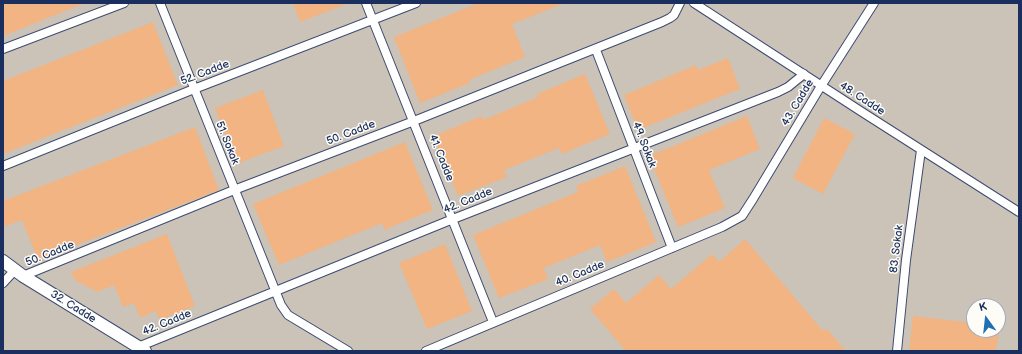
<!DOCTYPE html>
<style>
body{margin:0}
#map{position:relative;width:1022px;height:354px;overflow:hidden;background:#f8eedd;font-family:"Balsamiq Sans",sans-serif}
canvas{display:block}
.frame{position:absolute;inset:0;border:4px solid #1b2f5e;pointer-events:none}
.north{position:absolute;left:966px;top:298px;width:40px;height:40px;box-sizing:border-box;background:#fdfcf7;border:1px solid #a3aaba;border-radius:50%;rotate:345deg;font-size:11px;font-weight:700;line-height:16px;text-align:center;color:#1b2f5e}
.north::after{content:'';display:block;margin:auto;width:14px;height:18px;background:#1f6fb2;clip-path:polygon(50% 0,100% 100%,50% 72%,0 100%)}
</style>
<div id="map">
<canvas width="1022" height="354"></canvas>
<div class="frame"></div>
<div class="north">K</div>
</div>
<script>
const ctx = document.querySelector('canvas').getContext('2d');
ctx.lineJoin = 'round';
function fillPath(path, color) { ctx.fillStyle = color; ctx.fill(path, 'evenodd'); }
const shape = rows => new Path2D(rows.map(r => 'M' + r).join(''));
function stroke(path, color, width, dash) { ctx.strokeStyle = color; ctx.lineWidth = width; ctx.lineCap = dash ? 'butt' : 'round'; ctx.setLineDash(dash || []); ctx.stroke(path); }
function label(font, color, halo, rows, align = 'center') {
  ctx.font = font + ' "Balsamiq Sans",sans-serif'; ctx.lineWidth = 3; ctx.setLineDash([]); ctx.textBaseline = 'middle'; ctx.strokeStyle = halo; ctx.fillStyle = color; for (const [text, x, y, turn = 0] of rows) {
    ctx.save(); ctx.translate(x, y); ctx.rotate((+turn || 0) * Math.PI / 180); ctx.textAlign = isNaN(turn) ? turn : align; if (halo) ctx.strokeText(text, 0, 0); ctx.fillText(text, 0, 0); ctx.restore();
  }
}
fillPath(shape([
 [3,3,1019,3,1019,351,3,351],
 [974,306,998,306,998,330,974,330]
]), '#cbc3b8');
fillPath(shape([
 [3,3,85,3,3,36],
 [293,3,347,3,347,4,300,22],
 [479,3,565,3,512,24,525,57,469,80,470,83,420,103,394,37],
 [153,22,178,85,3,154,3,81],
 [728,58,740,89,638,130,624,95,696,65,698,70],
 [585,74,610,134,562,154,559,148,504,170,507,177,458,196,433,136,482,116,483,120,538,97,537,94],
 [263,90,284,146,236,164,215,108],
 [747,116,760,149,709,170,725,208,678,227,649,156],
 [824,118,855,134,823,194,793,178],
 [195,127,219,190,38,260,22,220,3,227,3,201],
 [405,142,433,210,384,230,382,223,279,265,253,204],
 [625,166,656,242,607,262,600,245,544,268,548,279,499,298,473,235,578,192,576,186],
 [167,234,195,306,160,320,156,311,140,318,134,303,123,307,114,285,97,292,75,280,71,272],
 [745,239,823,331,826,328,846,351,626,351,590,309,614,289,626,303,659,275,671,289,712,254,719,262],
 [445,244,472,311,427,329,399,263],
 [913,316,974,323,974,330,999,330,996,351,909,351]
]), '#f2b482');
const street = shape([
 [160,3,281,305,288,315,348,351],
 [366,3,493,322],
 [694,3,862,112,1019,212],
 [3,49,124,3],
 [596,50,672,248],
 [3,166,194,89,416,3],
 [23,276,234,190,414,121,662,22,670,18,674,15,680,3],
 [3,283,14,271],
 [138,347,453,219,778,92,788,87,804,74],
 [426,351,722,227,742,216,753,199,821,86,874,3],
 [897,351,906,260,921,150]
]);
const secondary = shape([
 [3,261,23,276,145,351]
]);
stroke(street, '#3c4c71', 10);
stroke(secondary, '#3c4c71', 14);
stroke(street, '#fff', 8);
stroke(secondary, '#fff', 12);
label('11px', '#1b2f5e', '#fdfcf7', [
 ["52. Cadde",205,73,-21],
 ["48. Cadde",862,99,33],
 ["43. Cadde",798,103,-59],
 ["50. Cadde",351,133,-21],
 ["51. Sokak",227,143,68],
 ["49. Sokak",644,145,69],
 ["41. Cadde",441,158,68],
 ["42. Cadde",468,201,-22],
 ["83. Sokak",897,249,-83],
 ["50. Cadde",50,254,-22],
 ["40. Cadde",580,274,-22],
 ["32. Cadde",73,307,32],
 ["42. Cadde",167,323,-22]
]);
</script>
